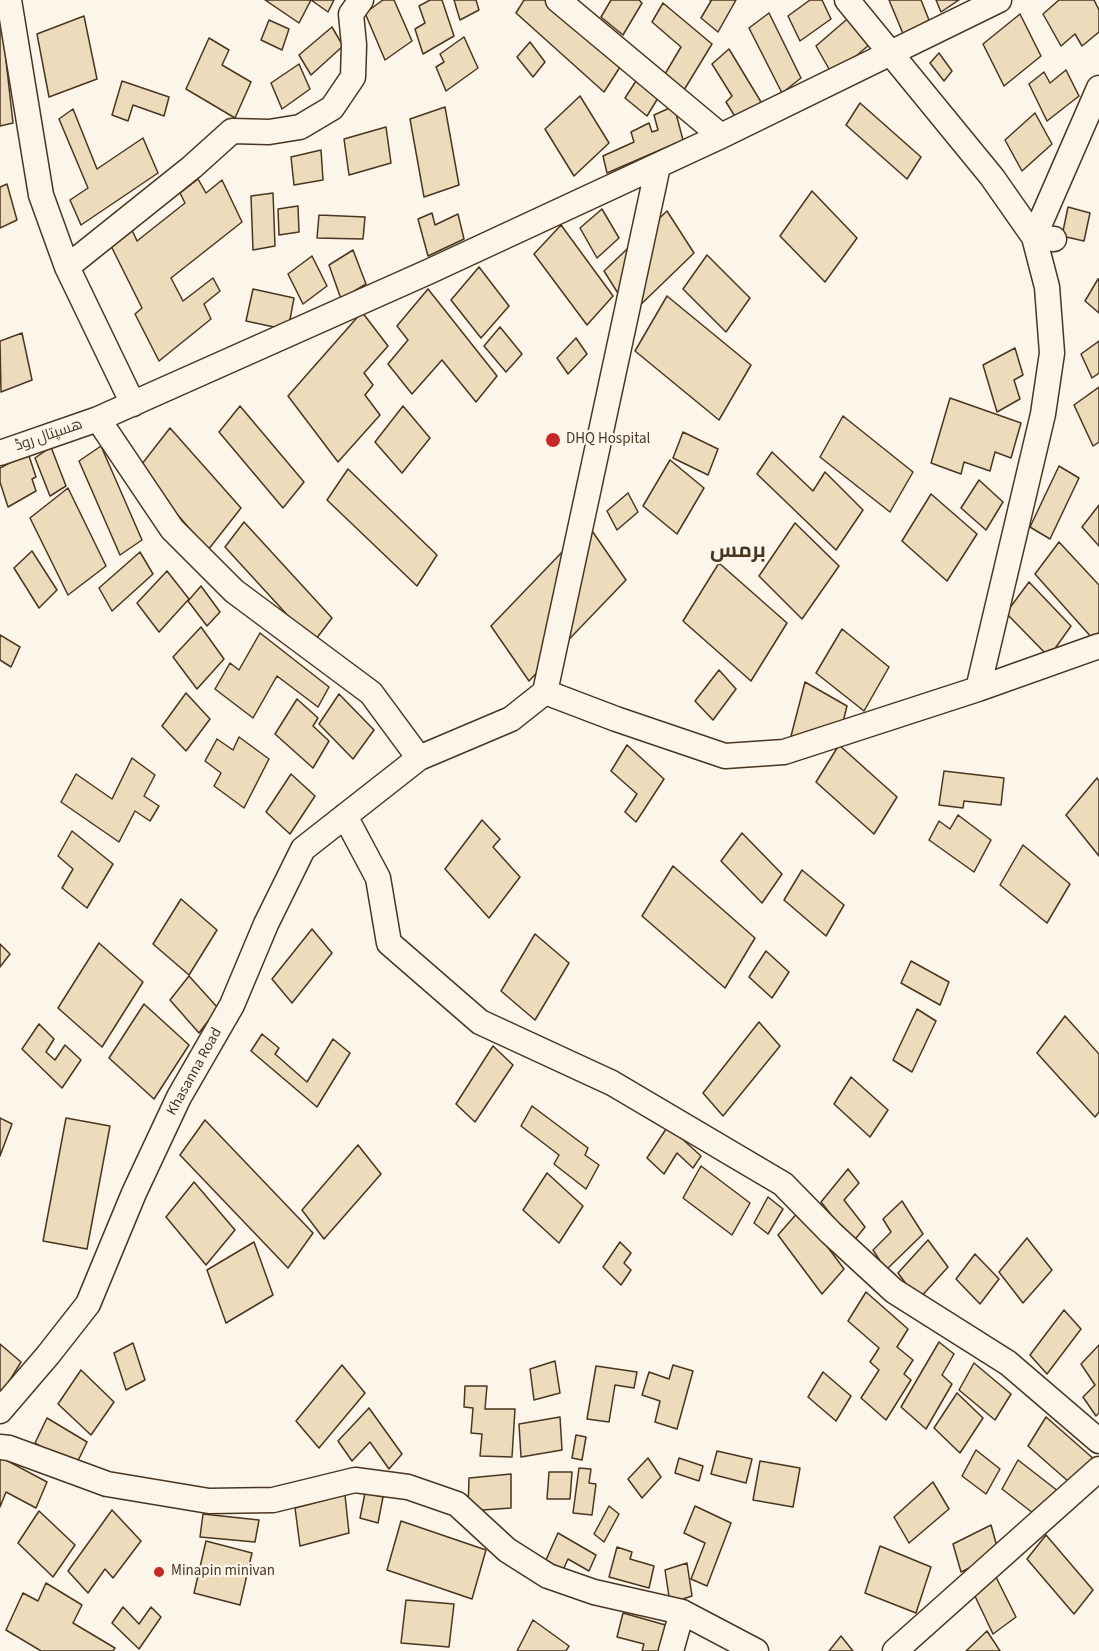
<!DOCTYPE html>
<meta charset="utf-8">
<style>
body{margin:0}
canvas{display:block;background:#fbf6e9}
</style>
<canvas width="1099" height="1651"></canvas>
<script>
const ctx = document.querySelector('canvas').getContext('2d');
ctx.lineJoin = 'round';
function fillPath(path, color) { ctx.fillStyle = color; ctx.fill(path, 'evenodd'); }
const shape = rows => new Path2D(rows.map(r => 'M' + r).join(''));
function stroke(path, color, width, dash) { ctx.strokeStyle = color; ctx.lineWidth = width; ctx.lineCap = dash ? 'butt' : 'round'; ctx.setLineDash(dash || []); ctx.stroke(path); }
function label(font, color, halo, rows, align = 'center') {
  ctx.font = font + ' "Source Sans 3",Cairo,sans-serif'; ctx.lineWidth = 4.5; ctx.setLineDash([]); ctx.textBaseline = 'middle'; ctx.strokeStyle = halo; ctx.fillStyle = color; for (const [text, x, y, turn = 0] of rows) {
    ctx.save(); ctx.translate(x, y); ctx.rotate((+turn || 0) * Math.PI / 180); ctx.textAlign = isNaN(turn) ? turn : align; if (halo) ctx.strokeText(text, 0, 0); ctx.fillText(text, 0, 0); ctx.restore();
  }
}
const building = shape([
 [265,0,334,0,328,12,311,0,299,23,265,0],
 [383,0,394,0,412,41,385,60,365,13,383,0],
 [430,0,442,0,454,36,423,54,415,29,425,23,419,6,430,0],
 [454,0,476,0,479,10,460,20,454,0],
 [524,0,550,0,622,64,604,92,516,13,524,0],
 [611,0,639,0,642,3,623,35,601,17,611,0],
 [710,0,736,0,718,32,701,18,711,1,710,0],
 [810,0,822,0,831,19,800,41,788,16,810,0],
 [889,0,921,0,929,20,904,36,889,0],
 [936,0,959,0,941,12,936,0],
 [1059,0,1094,0,1099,10,1099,32,1082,46,1075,34,1061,46,1043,14,1059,0],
 [663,3,712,44,684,90,665,74,681,47,652,22,663,3],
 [0,7,13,123,0,126,0,7],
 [769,13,801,78,782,93,749,28,769,13],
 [853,14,870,44,833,76,816,46,853,14],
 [1020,14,1041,56,1004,86,983,44,1020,14],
 [84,16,97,79,49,97,37,34,84,16],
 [269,20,289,29,282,50,261,40,269,20],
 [332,27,343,46,311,75,299,55,332,27],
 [464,37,478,68,446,91,436,67,444,62,440,54,464,37],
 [209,38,229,50,222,65,251,82,235,118,186,89,209,38],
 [530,42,545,62,533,77,517,57,530,42],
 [729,49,761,102,739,123,726,102,732,96,712,64,729,49],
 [939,53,952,71,944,81,930,63,939,53],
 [299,64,310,89,282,109,271,83,299,64],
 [1066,70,1079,96,1047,121,1029,84,1044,72,1050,83,1066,70],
 [122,81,169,97,164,116,133,105,128,121,112,115,122,81],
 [636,81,658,98,647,116,625,98,636,81],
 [580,96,609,143,574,176,545,129,580,96],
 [860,103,921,157,907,179,846,125,860,103],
 [674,106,683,140,607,173,603,156,634,142,631,132,649,123,652,132,658,130,654,115,674,106],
 [445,107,459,185,424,197,410,119,445,107],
 [73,109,97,169,143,138,158,173,81,225,70,200,88,188,59,119,73,109],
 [1035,113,1052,144,1022,171,1005,140,1035,113],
 [386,127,391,163,349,175,344,139,386,127],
 [321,150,323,180,294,185,291,157,321,150],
 [198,179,206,193,222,180,242,222,171,278,183,301,213,278,220,291,204,304,211,319,159,361,135,314,142,308,111,246,132,230,137,241,185,203,180,193,198,179],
 [7,184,17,220,0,228,0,187,7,184],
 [812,191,857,238,825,282,780,236,812,191],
 [273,193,275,246,253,250,251,196,273,193],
 [298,206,299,232,279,235,278,209,298,206],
 [1068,207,1090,213,1084,241,1062,236,1068,207],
 [602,209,619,238,597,258,580,228,602,209],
 [667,211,694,253,631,314,604,271,667,211],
 [432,213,435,225,458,214,464,239,428,256,418,219,432,213],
 [319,215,365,217,363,239,317,238,319,215],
 [561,225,613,296,587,325,534,254,561,225],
 [353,250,366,284,341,299,329,265,353,250],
 [707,255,750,298,726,332,683,289,707,255],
 [312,256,327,286,303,304,288,274,312,256],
 [479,267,509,306,481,338,451,300,479,267],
 [1098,279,1099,279,1099,313,1085,301,1098,279],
 [253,289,294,298,288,330,246,321,253,289],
 [428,289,497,376,476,402,442,360,412,394,388,364,408,340,397,326,428,289],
 [667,296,751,365,719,420,635,351,667,296],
 [362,312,388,346,364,373,373,385,365,395,380,415,338,462,288,396,362,312],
 [500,327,522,354,506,372,484,346,500,327],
 [22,333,32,380,1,392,0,341,22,333],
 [576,338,587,354,568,374,557,358,576,338],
 [1099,341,1099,373,1092,378,1081,354,1099,341],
 [1015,348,1023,375,1014,380,1020,399,997,412,983,365,1015,348],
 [1099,387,1099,442,1093,446,1074,405,1099,387],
 [950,398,1021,423,1011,458,995,452,990,471,964,462,961,474,931,463,950,398],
 [240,406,304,482,283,508,219,432,240,406],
 [403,406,430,438,402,473,375,442,403,406],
 [843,416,913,472,890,512,820,457,843,416],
 [170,428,241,508,208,550,138,469,170,428],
 [683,432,718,449,708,475,673,458,683,432],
 [101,446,142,540,120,555,79,461,101,446],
 [51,447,66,486,50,496,35,458,51,447],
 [772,452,813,491,825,472,863,510,836,550,757,474,772,452],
 [28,453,36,477,32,479,36,491,8,507,0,482,0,468,28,453],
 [670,460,704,488,677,534,643,506,670,460],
 [1059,466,1079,478,1050,539,1030,527,1059,466],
 [348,469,437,555,417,586,327,500,348,469],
 [979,480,1003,502,986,530,961,508,979,480],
 [68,488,106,566,68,595,30,518,68,488],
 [628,493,638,512,617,530,607,511,628,493],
 [931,494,977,534,947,581,902,541,931,494],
 [1099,505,1099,546,1082,527,1099,505],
 [244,522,332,618,313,643,225,547,244,522],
 [795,523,839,566,802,619,759,576,795,523],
 [588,525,626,580,529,681,491,626,588,525],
 [1059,542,1099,585,1099,632,1093,639,1035,574,1059,542],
 [32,551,57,590,39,608,14,568,32,551],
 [140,552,153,574,112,611,99,588,140,552],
 [719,563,787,623,751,681,683,621,719,563],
 [167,571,189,599,159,632,137,603,167,571],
 [1029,582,1071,626,1049,657,1006,613,1029,582],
 [201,586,220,612,207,626,188,601,201,586],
 [201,627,224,659,197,689,173,657,201,627],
 [842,629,889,667,864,711,816,673,842,629],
 [260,633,329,687,318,707,277,676,253,718,215,689,230,663,239,670,260,633],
 [0,635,20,647,11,667,0,660,0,635],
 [719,670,736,689,713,720,695,701,719,670],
 [805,682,847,706,842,726,790,740,805,682],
 [186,693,210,719,186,751,162,726,186,693],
 [339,694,374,730,353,759,319,724,339,694],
 [297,699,318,718,313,726,329,741,313,768,275,734,297,699],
 [239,737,269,759,244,808,214,786,221,773,205,761,217,739,233,750,239,737],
 [627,745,664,779,636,822,625,812,637,794,611,771,627,745],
 [839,745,897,797,874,834,816,782,839,745],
 [132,758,155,775,144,796,159,806,150,821,135,811,119,842,61,802,76,774,112,799,132,758],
 [944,771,1004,778,1001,805,964,801,963,808,939,805,944,771],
 [291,774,315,796,290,834,266,812,291,774],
 [1097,778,1099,781,1099,856,1066,815,1097,778],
 [958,815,991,840,974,872,929,840,939,821,950,829,958,815],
 [482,820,500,839,493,847,520,877,489,918,445,869,482,820],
 [72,831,113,864,87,908,62,888,73,869,58,856,72,831],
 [742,833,782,874,762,903,721,861,742,833],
 [1023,845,1070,884,1047,923,1000,885,1023,845],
 [673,866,755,938,725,988,642,916,673,866],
 [802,870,844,905,826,936,784,900,802,870],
 [181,899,217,930,189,975,153,944,181,899],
 [312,929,332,953,292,1003,272,979,312,929],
 [535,934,569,963,535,1020,501,991,535,934],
 [99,943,143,982,102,1047,58,1008,99,943],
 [0,944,10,954,0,967,0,944],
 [766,951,789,972,772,998,749,977,766,951],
 [911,961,949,982,940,1005,901,983,911,961],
 [189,976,218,1008,199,1033,170,1000,189,976],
 [144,1004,189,1045,154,1099,109,1058,144,1004],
 [917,1009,936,1021,912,1072,893,1060,917,1009],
 [1065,1016,1099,1054,1099,1112,1095,1117,1037,1053,1065,1016],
 [759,1022,780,1046,723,1116,703,1093,759,1022],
 [39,1024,54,1039,46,1052,55,1060,65,1045,81,1060,62,1088,22,1049,39,1024],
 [262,1034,279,1048,275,1054,307,1082,333,1039,350,1053,317,1107,251,1051,262,1034],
 [493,1046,513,1065,475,1122,456,1104,493,1046],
 [851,1077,888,1110,870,1137,834,1104,851,1077],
 [532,1106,588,1148,585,1155,599,1165,586,1189,554,1164,559,1155,521,1126,532,1106],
 [0,1118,12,1124,0,1156,0,1118],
 [66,1118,110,1126,87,1249,43,1241,66,1118],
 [205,1120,313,1233,288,1268,180,1155,205,1120],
 [668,1126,701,1156,693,1168,677,1153,664,1174,647,1158,668,1126],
 [358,1145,381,1174,324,1239,302,1210,358,1145],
 [701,1166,750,1203,732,1235,683,1198,701,1166],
 [848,1169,859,1183,844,1200,865,1227,853,1242,821,1202,848,1169],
 [547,1173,583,1206,559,1243,523,1210,547,1173],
 [194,1182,235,1230,206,1265,166,1217,194,1182],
 [768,1197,783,1209,768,1234,754,1223,768,1197],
 [902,1201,923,1234,886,1270,873,1250,891,1232,883,1219,902,1201],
 [800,1210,844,1269,822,1294,778,1235,800,1210],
 [1027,1238,1052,1270,1023,1303,999,1272,1027,1238],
 [928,1240,948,1267,918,1300,898,1273,928,1240],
 [254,1242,273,1295,226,1323,207,1270,254,1242],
 [620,1242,631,1253,624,1263,631,1270,621,1285,603,1267,620,1242],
 [975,1254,999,1279,980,1304,956,1279,975,1254],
 [866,1292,908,1329,897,1347,913,1360,904,1374,911,1380,886,1420,861,1398,879,1370,870,1362,879,1348,848,1321,866,1292],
 [1064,1310,1081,1329,1047,1374,1030,1355,1064,1310],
 [939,1342,954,1354,942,1375,952,1384,926,1429,901,1407,939,1342],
 [133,1343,145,1380,126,1390,114,1353,133,1343],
 [0,1344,21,1362,2,1393,0,1391,0,1344],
 [1099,1345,1099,1413,1096,1416,1083,1397,1095,1385,1081,1364,1099,1345],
 [555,1361,560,1393,534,1400,530,1369,555,1361],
 [974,1363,1011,1394,995,1420,959,1390,974,1363],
 [342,1365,365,1393,319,1448,296,1421,342,1365],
 [673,1365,693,1371,677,1429,655,1422,660,1401,642,1395,649,1372,669,1379,673,1365],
 [596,1366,637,1372,634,1388,615,1385,609,1422,587,1419,596,1366],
 [81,1370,114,1402,91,1435,58,1404,81,1370],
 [823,1372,851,1396,836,1421,808,1397,823,1372],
 [465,1386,487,1386,485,1409,515,1409,512,1457,480,1456,482,1434,471,1433,473,1408,464,1407,465,1386],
 [957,1393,983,1418,960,1453,934,1428,957,1393],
 [369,1408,402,1454,389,1469,370,1442,352,1461,338,1441,369,1408],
 [560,1417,562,1450,521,1457,519,1424,560,1417],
 [1046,1417,1095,1460,1077,1489,1028,1446,1046,1417],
 [47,1418,87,1442,75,1467,35,1443,47,1418],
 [576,1435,586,1437,582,1460,572,1458,576,1435],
 [976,1450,1000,1469,986,1494,962,1476,976,1450],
 [717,1451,752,1459,746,1483,711,1474,717,1451],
 [0,1457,47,1482,36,1508,6,1492,0,1507,0,1457],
 [648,1458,661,1477,642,1498,628,1479,648,1458],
 [679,1458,703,1466,699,1481,675,1473,679,1458],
 [1018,1460,1067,1498,1051,1527,1002,1489,1018,1460],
 [760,1461,800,1468,793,1507,753,1500,760,1461],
 [579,1468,591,1469,589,1483,596,1484,592,1515,573,1513,579,1468],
 [549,1472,572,1472,570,1499,547,1499,549,1472],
 [511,1474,511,1508,468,1511,469,1478,511,1474],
 [933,1482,949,1509,909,1543,894,1517,933,1482],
 [365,1493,383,1497,378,1523,360,1518,365,1493],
 [345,1495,349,1533,300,1546,295,1508,345,1495],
 [609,1506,619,1514,604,1542,594,1534,609,1506],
 [695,1506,731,1523,707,1586,691,1579,705,1543,684,1533,695,1506],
 [112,1510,141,1541,113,1578,105,1569,88,1593,68,1571,112,1510],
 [39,1511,75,1545,53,1577,18,1543,39,1511],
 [203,1514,259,1520,255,1542,200,1537,203,1514],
 [401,1521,486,1550,472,1599,387,1570,401,1521],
 [991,1525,999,1554,961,1572,953,1544,991,1525],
 [558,1533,596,1555,589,1571,568,1559,563,1570,546,1560,558,1533],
 [1046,1535,1093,1590,1074,1614,1027,1559,1046,1535],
 [206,1541,252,1553,240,1605,194,1593,206,1541],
 [880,1546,931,1567,916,1613,865,1593,880,1546],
 [617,1547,632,1552,630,1559,654,1566,649,1588,609,1577,617,1547],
 [687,1563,692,1596,670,1603,665,1570,687,1563],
 [995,1575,1016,1617,993,1634,973,1592,995,1575],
 [46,1583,82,1605,73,1623,115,1648,113,1651,41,1651,6,1630,23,1593,38,1601,46,1583],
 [406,1600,454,1604,449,1647,401,1643,406,1600],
 [123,1607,139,1624,151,1607,161,1617,139,1649,112,1623,123,1607],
 [623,1613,669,1626,663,1651,642,1651,644,1644,617,1637,623,1613],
 [533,1620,569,1646,566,1651,517,1651,533,1620],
 [987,1631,1000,1651,966,1651,987,1631],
 [841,1636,853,1651,829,1651,841,1636]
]);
fillPath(building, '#ecdcbc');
stroke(building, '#4a3520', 1.5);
const minor = shape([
 [9,0,41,195,67,267,133,404],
 [558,0,721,136],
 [847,0,992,177,1034,237,1047,287,1052,353,1043,414,978,689],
 [1054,239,1034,237,1099,88],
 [67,267,192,167,232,131,269,132,300,127,332,108,353,77,354,45,351,14,361,0],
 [98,419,172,529,234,591,371,693,419,758,511,719,545,692,616,719,725,756,784,752,978,689,1099,646],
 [0,453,98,419,428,272,721,136,999,0],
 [545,692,658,166],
 [345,816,378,878,389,943,480,1022,612,1083,783,1184,831,1233,894,1291,1008,1363,1099,1441],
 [0,1411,48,1355,88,1304,134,1193,179,1097,232,1005,266,924,303,849,419,758],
 [0,1447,9,1448,107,1484,209,1501,273,1500,355,1480,408,1487,457,1504,507,1550,548,1576,594,1592,682,1612,756,1651],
 [671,1651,682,1612],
 [895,1651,1099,1469]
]);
stroke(minor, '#4a3520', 27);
stroke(minor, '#fbf6e9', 24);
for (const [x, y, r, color] of [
 [553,440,8,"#c62828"],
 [159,1572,6,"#c62828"]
]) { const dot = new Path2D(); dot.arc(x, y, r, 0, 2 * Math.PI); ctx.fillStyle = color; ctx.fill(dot); stroke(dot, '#fbf6e9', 2); }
label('15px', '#4a3520', '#fbf6e9', [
 ["ھسپتال روڈ",49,436,-19],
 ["Khasanna Road",195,1072,-61]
]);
label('15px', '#4a3520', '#fbf6e9', [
 ["DHQ Hospital",566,440],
 ["Minapin minivan",171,1572]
], 'left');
label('bold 21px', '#4a3520', '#fbf6e9', [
 ["برمس",738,552]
]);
</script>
